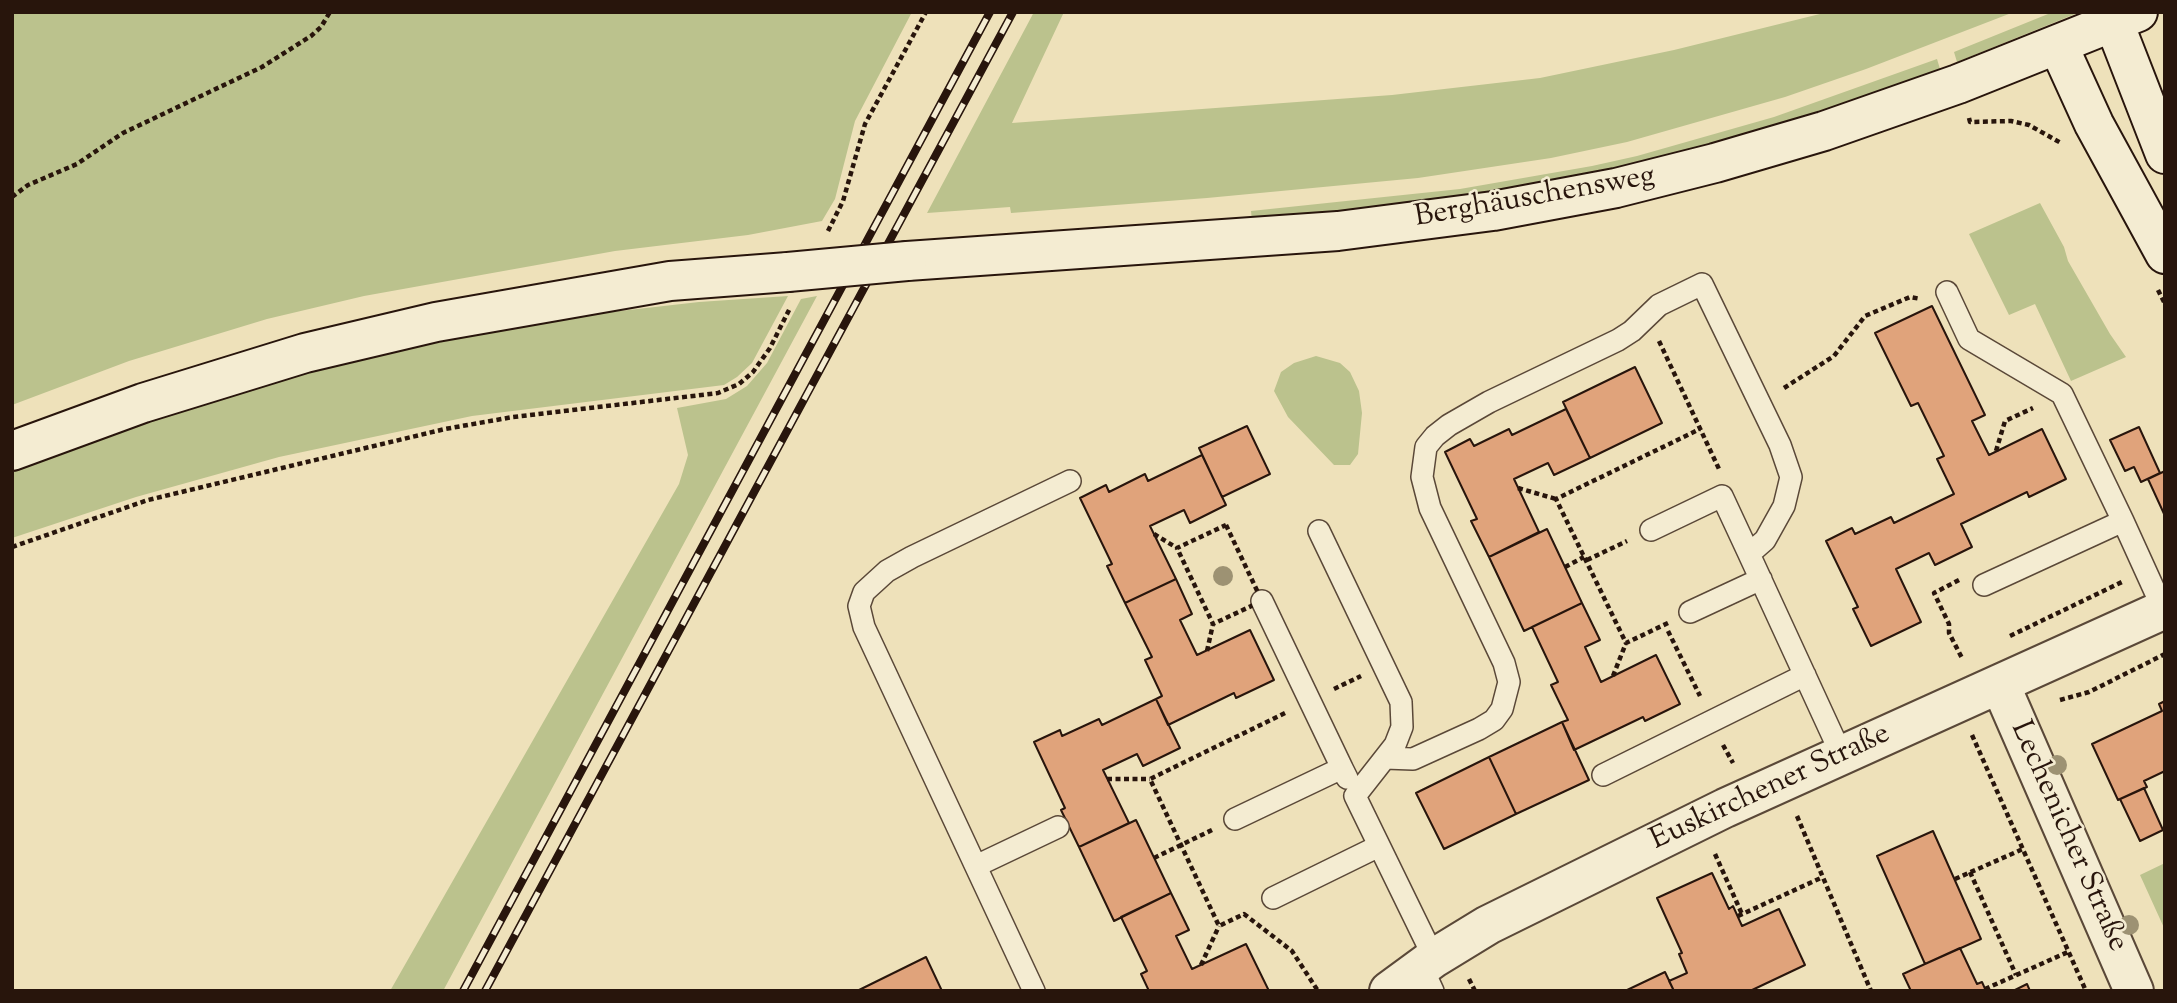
<!DOCTYPE html>
<meta charset="utf-8">
<style>
body{margin:0}
#map{position:relative;width:2177px;height:1003px;overflow:hidden;background:#eee1ba;font-family:"Sorts Mill Goudy",serif}
canvas{display:block}
.frame{position:absolute;inset:0;border:14px solid #28150c;pointer-events:none}
</style>
<div id="map">
<canvas width="2177" height="1003"></canvas>
<div class="frame"></div>
</div>
<script>
const ctx = document.querySelector('canvas').getContext('2d');
ctx.lineJoin = 'round';
function fillPath(path, color) { ctx.fillStyle = color; ctx.fill(path, 'evenodd'); }
const shape = rows => new Path2D(rows.map(r => 'M' + r).join(''));
function stroke(path, color, width, dash) { ctx.strokeStyle = color; ctx.lineWidth = width; ctx.lineCap = dash ? 'butt' : 'round'; ctx.setLineDash(dash || []); ctx.stroke(path); }
function label(font, color, halo, rows, align = 'center') {
  ctx.font = font + ' "Sorts Mill Goudy",serif'; ctx.lineWidth = 5; ctx.setLineDash([]); ctx.textBaseline = 'middle'; ctx.strokeStyle = halo; ctx.fillStyle = color; for (const [text, x, y, turn = 0] of rows) {
    ctx.save(); ctx.translate(x, y); ctx.rotate((+turn || 0) * Math.PI / 180); ctx.textAlign = isNaN(turn) ? turn : align; if (halo) ctx.strokeText(text, 0, 0); ctx.fillText(text, 0, 0); ctx.restore();
  }
}
fillPath(shape([
 [12,12,912,12,855,121,835,199,822,221,748,235,615,251,364,296,267,319,129,361,12,405],
 [1034,12,1064,12,1012,123,1392,95,1540,78,1674,50,1828,12,2014,12,1866,69,1785,97,1627,142,1551,158,1418,178,1207,198,1011,213,1010,207,927,213],
 [2053,12,2080,12,1957,62,1954,52],
 [1937,59,1940,69,1887,89,1776,126,1638,166,1461,198,1252,221,1251,211,1460,189,1592,166,1637,156,1774,117],
 [2040,203,2064,247,2068,261,2110,334,2126,357,2071,381,2035,304,2009,315,1969,234],
 [788,296,752,363,737,377,724,385,472,416,279,457,136,497,12,538,12,468,155,416,365,357,507,329,611,312,699,302],
 [817,296,443,991,390,991,679,484,688,455,677,408,726,399,747,386,767,363,801,299],
 [1316,356,1340,363,1350,372,1359,391,1362,413,1358,454,1350,465,1334,465,1288,417,1274,391,1281,372,1294,363],
 [2165,863,2165,930,2140,875]
]), '#bbc28d');
const building = shape([
 [1932,306,1985,415,1972,421,1989,455,2042,429,2066,479,2029,497,2027,492,1961,524,1972,547,1935,565,1929,553,1896,569,1921,622,1871,646,1853,609,1858,607,1826,541,1852,528,1855,534,1891,517,1894,523,1954,494,1937,459,1944,456,1918,403,1911,406,1875,333,1932,306],
 [1635,367,1662,423,1590,458,1563,402,1635,367],
 [1566,409,1590,458,1554,475,1548,463,1514,479,1539,532,1489,557,1471,521,1477,519,1445,452,1470,439,1474,446,1509,429,1512,435,1566,409],
 [1247,426,1270,474,1222,497,1199,448,1247,426],
 [2139,427,2160,473,2141,482,2134,467,2125,471,2110,440,2139,427],
 [1202,455,1226,505,1190,523,1184,510,1150,526,1176,579,1125,603,1107,566,1112,564,1080,498,1106,485,1109,492,1145,474,1148,481,1202,455],
 [2165,471,2165,516,2148,479,2165,471],
 [1547,529,1582,603,1524,631,1489,557,1547,529],
 [1176,579,1192,614,1180,620,1197,655,1250,630,1274,680,1236,698,1234,693,1168,725,1156,699,1162,696,1145,660,1152,657,1125,603,1176,579],
 [1582,603,1600,640,1585,647,1601,682,1656,655,1680,704,1645,721,1643,717,1574,750,1562,722,1568,720,1551,685,1558,682,1532,627,1582,603],
 [1156,699,1180,748,1143,766,1137,754,1103,770,1129,823,1079,847,1061,810,1065,808,1034,742,1060,730,1062,736,1099,719,1102,725,1156,699],
 [2165,701,2165,771,2144,781,2147,787,2118,800,2092,744,2162,711,2159,704,2165,701],
 [1562,722,1589,780,1516,814,1489,757,1562,722],
 [1489,757,1516,814,1444,849,1416,793,1489,757],
 [2144,788,2163,830,2140,841,2120,799,2144,788],
 [1136,820,1171,893,1114,921,1079,847,1136,820],
 [1933,831,1981,939,1925,964,1877,856,1933,831],
 [1712,873,1729,909,1733,906,1742,926,1779,909,1805,965,1750,991,1674,991,1669,981,1687,973,1679,954,1682,953,1657,898,1712,873],
 [1171,893,1189,930,1176,936,1192,969,1246,944,1269,991,1149,991,1141,974,1147,971,1121,917,1171,893],
 [1960,948,1977,984,1982,982,1986,991,1911,991,1903,974,1960,948],
 [926,957,942,991,857,991,926,957],
 [1665,972,1674,991,1625,991,1665,972],
 [2027,984,2030,991,2013,991,2027,984]
]);
fillPath(building, '#e0a37b');
stroke(building, '#28150c', 2);
const lane = shape([
 [1947,292,1969,339,2062,394,2123,521],
 [1651,530,1722,496,1749,554],
 [1319,531,1401,702,1402,727,1395,745,1355,796,1434,958],
 [1984,585,2123,521,2163,609],
 [1262,601,1342,768],
 [1690,612,1761,579],
 [1385,758,1413,759,1479,729,1494,720,1502,709,1509,682,1504,663,1430,508,1422,477,1426,447,1435,436,1449,425,1489,402,1618,340,1632,331,1659,305,1702,284,1780,445,1791,477,1784,506,1765,540,1749,554,1842,756],
 [1603,775,1805,675],
 [1235,819,1342,768,1347,778],
 [976,866,1058,827],
 [1273,898,1379,846],
 [1422,967,1433,991],
 [1034,991,864,627,859,606,864,592,887,571,912,557,1070,481]
]);
const street = shape([
 [2000,684,2134,991],
 [1389,991,1434,958,1488,925,1725,808,2165,609]
]);
const secondary = shape([
 [2114,23,2165,154],
 [2058,45,2094,124,2165,254],
 [907,261,1338,231,1493,211,1616,188,1715,163,1824,131,1958,84,2138,12],
 [12,451,143,403,305,353,436,322,670,281,788,272]
]);
stroke(lane, '#5a4838', 24);
stroke(street, '#5a4838', 42);
stroke(secondary, '#28150c', 42);
stroke(shape([
 [1969,118,1970,122,2011,121,2029,125,2061,143],
 [12,197,28,185,77,164,123,133,262,67,311,36,321,27,330,12],
 [828,231,843,201,865,124,926,12],
 [2158,290,2165,304],
 [1659,341,1719,469],
 [1784,388,1834,356,1865,316,1910,297,1921,299],
 [1996,451,2005,421,2033,408],
 [1518,488,1556,499],
 [1226,525,1262,601,1213,624,1177,548,1226,525],
 [1154,534,1177,548],
 [12,547,148,500,445,429,513,417,718,393,739,384,753,372,770,348,790,308],
 [1587,560,1627,541],
 [1565,567,1584,557],
 [1959,580,1934,593,1949,624,1949,633,1962,658],
 [1668,623,1626,643,1556,499,1700,429],
 [1668,631,1700,696],
 [2010,636,2122,582],
 [1207,651,1213,624],
 [1613,676,1626,643],
 [1334,689,1361,676],
 [2060,700,2089,692,2165,654],
 [1285,713,1150,779,1219,926,1244,914,1292,951,1318,991],
 [1972,735,2086,991],
 [1723,745,1733,763],
 [1107,779,1150,779],
 [1797,816,1871,991],
 [1715,854,1742,914],
 [1154,858,1212,830],
 [1970,872,2016,975],
 [1955,879,2023,849],
 [1738,916,1823,877],
 [1201,965,1219,926],
 [1469,979,1475,991],
 [1985,989,2068,952]
]), '#28150c', 4.5, [5, 3.5]);
stroke(lane, '#f4ecd2', 21);
stroke(street, '#f4ecd2', 38);
stroke(secondary, '#f4ecd2', 38);
const rail = shape([
 [463,991,990,12],
 [485,991,1013,12]
]);
stroke(rail, '#28150c', 8);
stroke(rail, '#f4ecd2', 5, [16]);
const secondaryBridge = shape([
 [788,272,907,261]
]);
stroke(secondaryBridge, '#28150c', 42, []);
stroke(secondaryBridge, '#f4ecd2', 38);
ctx.fillStyle = '#9d9273';
for (const [x, y] of [
 [1223,576],
 [2057,765],
 [2129,925]
]) { ctx.beginPath(); ctx.arc(x, y, 10, 0, 2 * Math.PI); ctx.fill(); }
label('30px', '#28150c', '#f4ecd2', [
 ["Berghäuschensweg",1535,199,-10],
 ["Euskirchener Straße",1771,789,-25],
 ["Lechenicher Straße",2067,837,66]
]);
</script>
